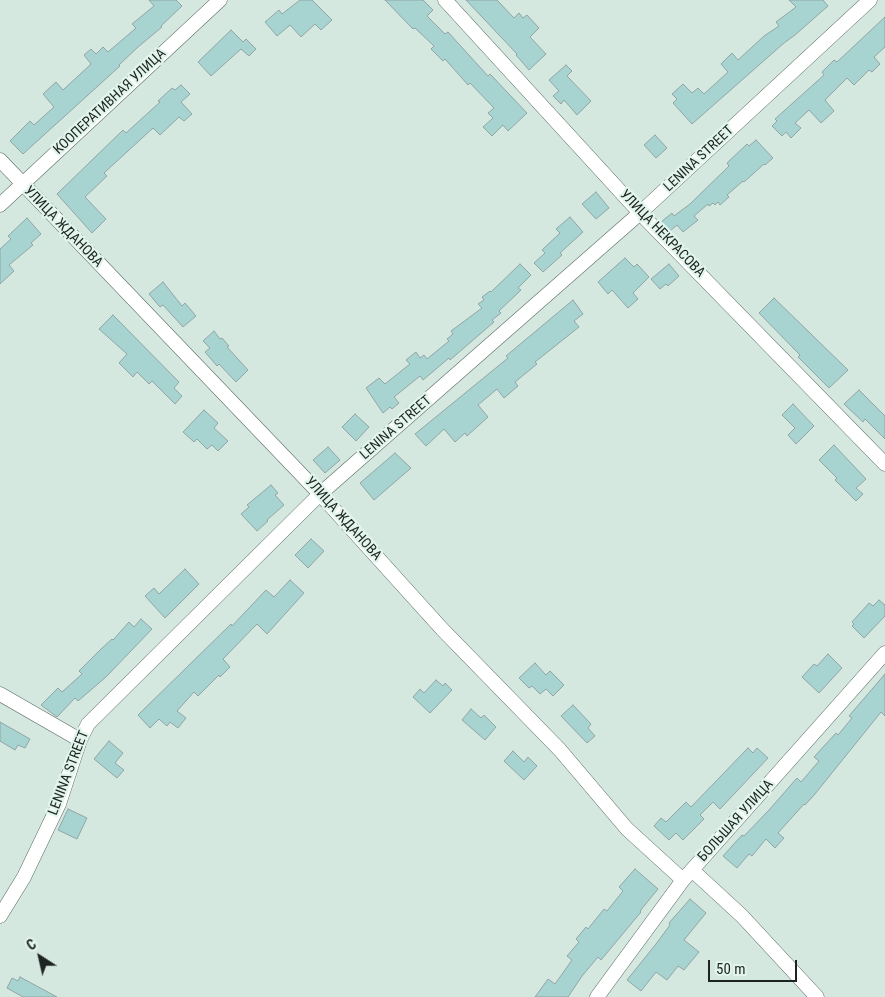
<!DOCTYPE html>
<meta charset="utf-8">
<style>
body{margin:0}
#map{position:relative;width:885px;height:997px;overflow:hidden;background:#d5e8e0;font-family:"Roboto Condensed",sans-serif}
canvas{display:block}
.north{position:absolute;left:15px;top:932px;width:50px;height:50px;-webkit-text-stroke:4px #e2f5ed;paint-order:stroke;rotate:325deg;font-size:14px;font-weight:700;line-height:20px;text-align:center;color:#1e2422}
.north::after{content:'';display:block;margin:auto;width:18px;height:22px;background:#1e2422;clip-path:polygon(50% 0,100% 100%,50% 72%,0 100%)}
.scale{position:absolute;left:708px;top:960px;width:89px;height:22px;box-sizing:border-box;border:2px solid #1e2422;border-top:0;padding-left:6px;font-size:15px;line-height:18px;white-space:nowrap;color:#1e2422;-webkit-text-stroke:4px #e2f5ed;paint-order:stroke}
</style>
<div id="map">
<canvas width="885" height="997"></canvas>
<div class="north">С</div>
<div class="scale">50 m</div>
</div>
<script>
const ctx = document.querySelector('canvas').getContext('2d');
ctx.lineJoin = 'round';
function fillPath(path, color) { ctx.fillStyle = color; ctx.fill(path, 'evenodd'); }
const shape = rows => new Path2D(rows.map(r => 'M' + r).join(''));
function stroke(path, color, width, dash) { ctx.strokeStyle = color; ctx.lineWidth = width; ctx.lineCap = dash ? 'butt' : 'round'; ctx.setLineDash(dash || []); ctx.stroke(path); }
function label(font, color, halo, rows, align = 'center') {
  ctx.font = font + ' "Roboto Condensed",sans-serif'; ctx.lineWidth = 4.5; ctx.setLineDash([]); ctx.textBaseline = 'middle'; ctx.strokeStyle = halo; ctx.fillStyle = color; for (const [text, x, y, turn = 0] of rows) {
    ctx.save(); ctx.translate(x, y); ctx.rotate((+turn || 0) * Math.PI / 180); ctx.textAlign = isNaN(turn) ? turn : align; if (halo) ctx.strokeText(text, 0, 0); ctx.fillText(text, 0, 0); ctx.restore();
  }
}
const building = shape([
 [149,0,176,0,182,6,161,26,162,27,138,47,119,65,120,66,23,154,10,141,30,121,34,125,54,107,43,94,56,82,63,90,91,64,84,55,91,49,96,54,103,47,108,52,136,28,132,24,154,6,149,0],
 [300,0,312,0,332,20,321,30,315,24,301,37,290,25,277,36,265,22,279,10,282,14,300,0],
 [385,0,423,0,433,10,427,16,445,34,448,32,488,76,490,74,527,113,508,131,503,125,492,136,483,127,493,118,488,113,494,108,470,83,468,85,445,59,443,61,431,49,434,46,415,28,413,29,385,0],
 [466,0,497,0,514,18,519,13,523,18,527,15,539,28,530,37,546,54,529,70,516,55,517,54,466,0],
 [789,0,823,0,828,6,795,35,784,43,692,124,673,103,677,99,672,94,683,84,692,93,698,88,704,94,728,72,721,64,732,53,738,60,764,36,779,26,776,22,796,7,789,0],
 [885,17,885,47,874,57,880,64,872,72,869,70,854,85,847,78,825,100,834,111,821,123,809,110,795,123,801,128,791,138,786,132,782,136,772,126,777,121,775,119,824,75,822,72,834,60,837,62,885,17],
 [231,30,243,42,246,39,256,49,249,56,241,49,211,76,198,62,231,30],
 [566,65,572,71,567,76,591,101,577,115,564,100,561,104,553,96,559,91,549,80,566,65],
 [181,85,190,94,181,102,192,114,184,121,179,117,160,135,153,128,104,173,107,176,85,197,106,219,92,233,57,194,123,130,126,133,160,102,158,101,172,88,175,90,181,85],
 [655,135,667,148,656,158,644,145,655,135],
 [756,140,773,158,765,165,764,164,744,182,743,181,727,195,729,197,720,205,718,202,715,205,713,203,709,206,708,204,694,216,698,220,683,232,677,225,670,231,661,222,672,213,674,216,690,204,729,166,727,163,747,144,749,146,756,140],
 [596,192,609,208,596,219,582,204,596,192],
 [570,217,583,232,560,253,562,255,543,272,534,263,545,253,542,250,560,233,556,229,570,217],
 [27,218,41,234,31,243,33,245,9,265,14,271,0,284,0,249,11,239,8,236,27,218],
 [625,258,634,267,637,264,649,277,633,293,638,299,628,308,612,290,608,294,598,282,625,258],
 [520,264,531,275,518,288,521,290,499,311,501,313,492,320,494,322,450,360,449,358,423,380,420,376,394,397,399,403,392,409,390,407,383,413,366,388,379,378,385,384,410,364,406,360,416,352,420,358,424,355,427,359,449,341,447,339,453,334,451,331,482,308,478,304,484,300,482,297,490,291,491,292,520,264],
 [669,264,679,276,668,286,666,284,660,289,651,279,669,264],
 [163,282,182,306,185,303,196,316,183,327,163,305,160,307,149,294,163,282],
 [774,298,848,370,829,388,798,357,800,355,759,313,774,298],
 [573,300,583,314,574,321,579,327,535,362,537,364,515,382,518,386,504,398,497,389,478,405,488,417,467,436,465,433,455,442,444,429,426,446,415,434,508,358,506,356,573,300],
 [113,315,179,382,174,388,182,396,175,404,152,381,149,384,137,372,133,377,119,363,127,354,99,329,113,315],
 [214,331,220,339,222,338,229,346,227,347,248,370,236,382,219,364,217,366,205,352,210,348,203,341,214,331],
 [859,390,885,416,885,439,865,419,863,422,844,404,859,390],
 [793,404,814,426,796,444,788,435,795,428,782,415,793,404],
 [204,410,218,423,214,428,228,441,218,451,212,445,207,449,197,439,194,442,183,432,204,410],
 [355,414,369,427,356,441,342,427,355,414],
 [834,445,866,479,856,488,863,494,856,501,835,480,837,478,819,460,834,445],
 [328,447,340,460,325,473,313,460,328,447],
 [395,453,411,468,374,500,360,483,395,453],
 [271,485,278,493,275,495,284,505,267,520,268,521,257,531,241,514,249,507,247,505,271,485],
 [311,539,324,551,308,568,295,555,311,539],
 [185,569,199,584,165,618,145,596,154,588,159,594,185,569],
 [290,580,304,593,267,634,257,624,223,659,230,667,220,677,219,675,198,696,194,692,177,711,186,718,178,728,170,722,167,726,159,719,150,728,138,715,231,624,232,626,266,590,274,597,290,580],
 [879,600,885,605,885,616,864,638,852,626,854,624,852,622,869,603,873,606,879,600],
 [141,619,152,629,106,677,78,701,75,698,57,717,41,705,58,688,62,692,82,674,79,671,100,650,112,639,113,640,129,622,134,627,141,619],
 [828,654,842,668,819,693,802,677,814,664,817,666,828,654],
 [535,663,546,675,550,671,564,685,553,696,546,689,540,694,532,686,529,688,519,678,535,663],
 [885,674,885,716,881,712,815,794,805,805,804,804,778,833,784,838,775,848,766,839,752,856,749,854,737,868,723,856,742,835,744,836,769,810,797,778,801,782,819,761,814,757,836,733,838,735,852,718,849,716,885,674],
 [436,680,443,686,445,683,452,690,430,713,413,697,420,689,424,693,436,680],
 [573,705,591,724,588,728,595,736,587,743,561,716,573,705],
 [471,709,481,718,484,715,496,727,485,740,462,720,471,709],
 [0,722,30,739,25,748,18,745,15,750,0,741,0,722],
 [109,741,123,753,115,763,124,770,117,778,94,759,109,741],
 [748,748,753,753,757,748,768,758,720,809,713,802,700,815,704,819,683,840,676,833,669,840,654,826,661,818,666,822,686,802,691,807,748,748],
 [513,751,524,762,528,757,537,766,524,780,504,761,513,751],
 [68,809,87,818,77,839,58,830,68,809],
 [635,869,658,889,640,911,641,912,601,960,598,957,582,976,568,997,535,997,548,979,555,984,572,960,567,956,579,942,576,939,586,927,588,929,604,909,607,911,623,891,619,887,635,869],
 [690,899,706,913,684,940,699,952,684,970,678,966,667,980,656,972,641,991,627,980,656,944,670,925,669,923,690,899],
 [20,977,57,997,23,997,7,988,12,978,18,981,20,977]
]);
fillPath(building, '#a7d3d1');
stroke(building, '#91a5a4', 1);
const minor = shape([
 [445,0,640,213,885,464],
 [0,160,320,494,442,629,560,750,627,829,683,880],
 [0,205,220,0],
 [0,694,80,740],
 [692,870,742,916,817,997],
 [0,916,24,877,59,804,80,740,88,724,320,494,640,213,870,0],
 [597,997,683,880,885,653]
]);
stroke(minor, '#596a63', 15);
stroke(minor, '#fff', 14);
label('14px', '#1e2422', '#e2f5ed', [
 ["КООПЕРАТИВНАЯ УЛИЦА",110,102,-43],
 ["LENINA STREET",699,159,-43],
 ["УЛИЦА ЖДАНОВА",63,227,46],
 ["УЛИЦА НЕКРАСОВА",662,234,46],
 ["LENINA STREET",396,428,-41],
 ["УЛИЦА ЖДАНОВА",343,519,48],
 ["LENINA STREET",69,773,-69],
 ["БОЛЬШАЯ УЛИЦА",736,821,-48]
]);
</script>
